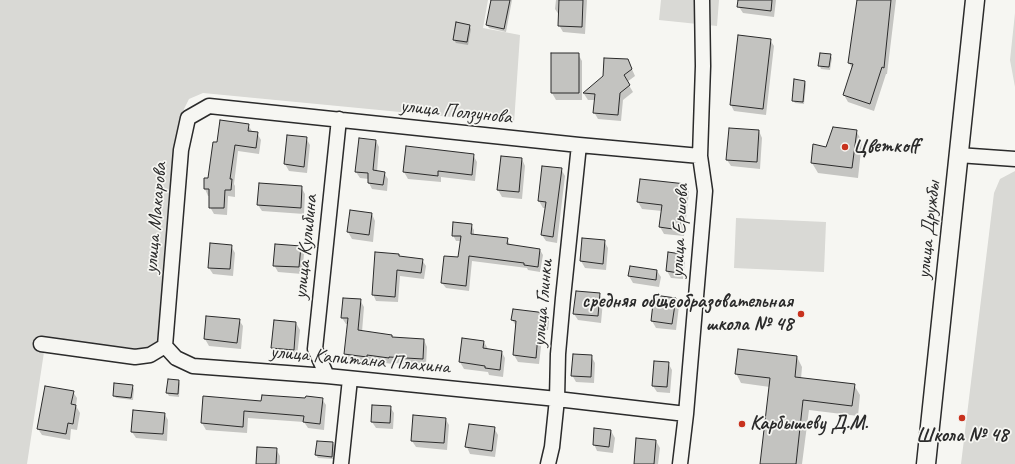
<!DOCTYPE html>
<meta charset="utf-8">
<style>
body{margin:0}
canvas{display:block;background:#f6f6f2}
</style>
<canvas width="1015" height="464"></canvas>
<script>
const ctx = document.querySelector('canvas').getContext('2d');
ctx.lineJoin = 'round';
function fillPath(path, color) { ctx.fillStyle = color; ctx.fill(path, 'evenodd'); }
const shape = rows => new Path2D(rows.map(r => 'M' + r).join(''));
function stroke(path, color, width, dash) { ctx.strokeStyle = color; ctx.lineWidth = width; ctx.lineCap = dash ? 'butt' : 'round'; ctx.setLineDash(dash || []); ctx.stroke(path); }
function label(font, color, halo, rows, align = 'center') {
  ctx.font = font + ' Caveat,sans-serif'; ctx.lineWidth = 3.5; ctx.setLineDash([]); ctx.textBaseline = 'middle'; ctx.strokeStyle = halo; ctx.fillStyle = color; for (const [text, x, y, turn = 0] of rows) {
    ctx.save(); ctx.translate(x, y); ctx.rotate((+turn || 0) * Math.PI / 180); ctx.textAlign = isNaN(turn) ? turn : align; if (halo) ctx.strokeText(text, 0, 0); ctx.fillText(text, 0, 0); ctx.restore();
  }
}
fillPath(shape([
 [0,0,488,0,483,28,520,35,514,123,203,93,189,99,182,113,162,343,151,350,46,339,27,464,0,464],
 [661,0,719,0,717,26,659,20],
 [1015,13,1015,87,1010,60],
 [1015,171,1015,464,961,464,994,193,1000,179],
 [736,218,826,222,824,272,734,268]
]), '#d9d9d5');
fillPath(shape([
 [492,0,512,0,506,32,489,28,487,25],
 [556,0,587,0,585,34,563,32,559,25,559,15,555,9],
 [740,0,776,0,774,17,743,13,739,7],
 [857,0,896,0,887,74,886,74,874,111,848,102,844,95,852,68,849,63],
 [469,26,471,29,468,45,456,43,454,40],
 [770,40,774,46,766,115,734,111,731,105],
 [578,54,582,61,582,100,556,100,552,93],
 [830,55,832,58,830,70,821,69,820,66],
 [631,67,635,76,627,82,633,92,623,100,621,121,598,119,594,112,595,100,588,100,584,94,604,77],
 [805,82,806,85,804,104,795,103,793,100],
 [248,125,252,131,257,133,261,140,259,154,238,151,234,184,235,186,235,197,228,196,227,215,214,214,210,207,210,196,208,196,205,189,209,179,218,144],
 [759,131,762,138,760,169,731,166,727,160],
 [856,131,862,141,858,178,818,173,812,163],
 [288,136,306,138,310,145,307,173,289,171,285,164],
 [376,141,379,147,377,172,384,173,388,179,387,191,372,189,369,183,369,179,360,178,356,172],
 [473,155,477,162,475,181,441,177,441,182,408,179,404,172],
 [522,159,525,166,522,199,502,197,498,190],
 [561,169,565,176,557,243,546,241,542,235,546,208,543,208,539,201],
 [685,185,689,192,684,236,664,234,660,227,662,211,642,209,638,202],
 [301,187,305,194,304,214,262,211,258,205],
 [350,211,372,214,375,221,373,242,352,239,348,232],
 [471,225,474,230,474,235,507,239,510,245,540,250,543,255,540,272,528,270,527,268,472,261,469,291,446,288,442,283,459,258,461,241,456,241,453,235],
 [583,239,604,241,608,248,606,270,585,268,581,261],
 [231,246,235,253,233,276,213,274,209,268],
 [300,247,304,254,302,274,278,272,274,265],
 [681,255,685,261,683,279,671,278,667,271],
 [399,257,422,260,426,266,424,279,400,276,398,302,376,301,373,294],
 [630,267,657,271,661,277,659,287,633,283,629,276],
 [599,294,603,301,601,323,578,320,574,314],
 [675,299,679,306,676,330,656,328,652,321],
 [360,300,364,307,362,332,393,338,424,340,427,347,426,365,393,363,393,364,370,361,370,363,349,360,345,354,348,324,346,324,342,318],
 [545,314,549,321,548,330,543,330,539,364,518,362,514,355,517,327,512,320],
 [207,317,239,320,243,326,241,349,209,346,205,339],
 [296,323,300,330,297,356,276,354,272,348],
 [484,342,488,349,501,351,505,358,503,377,489,375,488,372,464,369,460,362],
 [591,356,595,363,594,383,576,382,572,375],
 [797,357,802,367,801,379,854,385,860,395,858,416,809,410,802,464,761,464,770,387,741,383,736,373],
 [668,363,672,370,670,393,657,392,653,386],
 [179,381,180,384,179,397,169,396,167,393],
 [132,386,134,389,133,400,116,398,114,395],
 [73,392,77,398,76,406,80,413,77,430,71,429,70,440,42,435,38,429],
 [306,399,322,399,326,405,324,430,308,428,304,422,248,418,247,433,206,430,202,423,262,402],
 [390,407,394,413,393,429,376,428,372,422],
 [164,413,168,420,167,441,136,438,132,432],
 [445,418,449,425,447,450,416,447,412,441],
 [470,425,494,428,498,435,495,457,470,454,467,447],
 [595,430,611,431,615,438,613,453,597,451,594,444],
 [656,441,660,448,658,464,635,464],
 [333,443,335,446,333,459,318,458,316,455],
 [276,449,280,456,280,464,257,464]
]), '#0003');
const building = shape([
 [491,0,510,0,504,29,486,25,491,0],
 [559,0,583,0,582,27,558,26,559,0],
 [738,0,772,0,771,11,737,7,738,0],
 [857,0,891,0,884,68,882,67,870,104,843,95,853,64,848,63,857,0],
 [456,22,470,25,467,42,453,40,456,22],
 [738,35,771,39,763,109,730,105,738,35],
 [551,53,579,53,579,93,551,93,551,53],
 [820,53,831,54,829,67,818,66,820,53],
 [604,58,628,59,632,69,624,75,630,85,620,93,618,115,593,113,595,94,583,93,603,76,604,58],
 [794,79,805,81,803,102,792,101,794,79],
 [220,120,249,124,248,131,258,132,256,148,235,145,230,179,232,179,231,190,225,190,224,208,209,208,209,189,204,189,204,178,208,178,213,142,217,142,220,120],
 [833,127,857,130,852,168,811,163,813,144,826,147,833,127],
 [729,128,759,130,757,162,726,160,729,128],
 [287,135,307,137,304,167,284,164,287,135],
 [359,138,376,140,373,170,385,172,383,185,368,183,368,173,355,172,359,138],
 [406,146,474,154,472,175,438,171,438,176,403,172,406,146],
 [501,156,522,158,519,192,497,190,501,156],
 [542,166,562,168,553,237,541,235,546,202,538,201,542,166],
 [640,179,686,184,680,230,659,227,662,205,637,202,640,179],
 [259,183,302,186,301,208,257,205,259,183],
 [350,210,372,213,369,235,347,232,350,210],
 [453,222,472,224,471,234,508,238,507,244,540,249,538,267,524,265,524,263,469,256,466,286,441,283,444,256,458,257,461,236,452,236,453,222],
 [582,238,605,240,603,264,580,261,582,238],
 [210,243,232,245,230,269,208,268,210,243],
 [275,244,301,246,299,267,273,266,275,244],
 [375,252,399,254,399,256,423,259,421,273,397,270,395,297,372,295,375,252],
 [668,252,681,254,679,273,666,271,668,252],
 [630,266,657,270,656,280,628,276,630,266],
 [576,291,600,293,598,316,573,314,576,291],
 [654,295,676,298,672,324,651,321,654,295],
 [343,298,361,299,358,330,392,335,392,337,424,339,423,359,389,357,389,358,367,355,367,357,344,354,348,318,341,318,343,298],
 [513,309,546,313,545,324,539,323,536,358,513,355,516,321,511,320,513,309],
 [206,316,240,319,237,343,204,339,206,316],
 [274,320,296,322,294,350,271,348,274,320],
 [462,338,484,341,483,348,502,351,500,370,485,368,485,366,459,362,462,338],
 [738,349,797,356,795,377,855,384,852,406,803,400,796,464,760,464,770,378,735,374,738,349],
 [573,354,592,355,591,377,571,376,573,354],
 [654,361,669,362,667,387,652,386,654,361],
 [168,379,179,380,178,394,166,393,168,379],
 [114,383,133,385,131,398,113,396,114,383],
 [45,386,74,391,71,404,76,405,73,424,68,423,66,434,37,429,45,386],
 [262,395,305,398,306,396,323,398,320,424,303,422,304,416,244,411,243,427,201,423,203,396,261,401,262,395],
 [372,405,391,406,390,423,371,422,372,405],
 [133,410,165,413,163,434,131,432,133,410],
 [413,415,446,418,444,443,411,441,413,415],
 [469,424,495,427,492,451,465,447,469,424],
 [594,428,611,430,609,447,593,445,594,428],
 [636,438,656,440,654,464,634,464,636,438],
 [317,441,333,442,332,457,315,455,317,441],
 [257,447,277,448,276,464,256,464,257,447]
]);
fillPath(building, '#c3c3c0');
stroke(building, '#2b2b2b', 1);
const minor = shape([
 [958,155,1015,159],
 [41,344,135,357,150,355,165,346,176,358,193,366,327,376,557,399,686,414],
 [165,346,181,150,188,118,209,106,579,145,700,156],
 [327,376,315,349,339,119],
 [341,464,350,379],
 [548,464,552,447,557,399,558,354,563,298,579,145],
 [680,464,686,414,705,191,700,156,703,66,702,0]
]);
const major = shape([
 [926,464,975,0]
]);
stroke(minor, '#2b2b2b', 17);
stroke(major, '#2b2b2b', 21);
stroke(minor, '#f6f6f2', 14);
stroke(major, '#f6f6f2', 18);
for (const [x, y, r, color] of [
 [845,147,4,"#c8321e"],
 [801,314,4,"#c8321e"],
 [962,418,4,"#c8321e"],
 [742,424,4,"#c8321e"]
]) { const dot = new Path2D(); dot.arc(x, y, r, 0, 2 * Math.PI); ctx.fillStyle = color; ctx.fill(dot); stroke(dot, '#f6f6f2', 1.5); }
label('20px', '#2b2b2b', '#f6f6f2', [
 ["улица Ползунова",456,112,6],
 ["улица Макарова",156,218,-85],
 ["улица Дружбы",929,230,-84],
 ["улица Ершова",680,231,-87],
 ["улица Кулибина",306,247,-84],
 ["улица Глинки",543,303,-85],
 ["улица Капитана Плахина",360,360,5]
]);
label('bold 20px', '#2b2b2b', '#f6f6f2', [
 ["Цветкоff",853,147],
 ["средняя общеобразовательная",793,302,"right"],
 ["школа № 48",793,325,"right"],
 ["Карбышеву Д.М.",750,424],
 ["Школа № 48",962,436,"center"]
], 'left');
</script>
